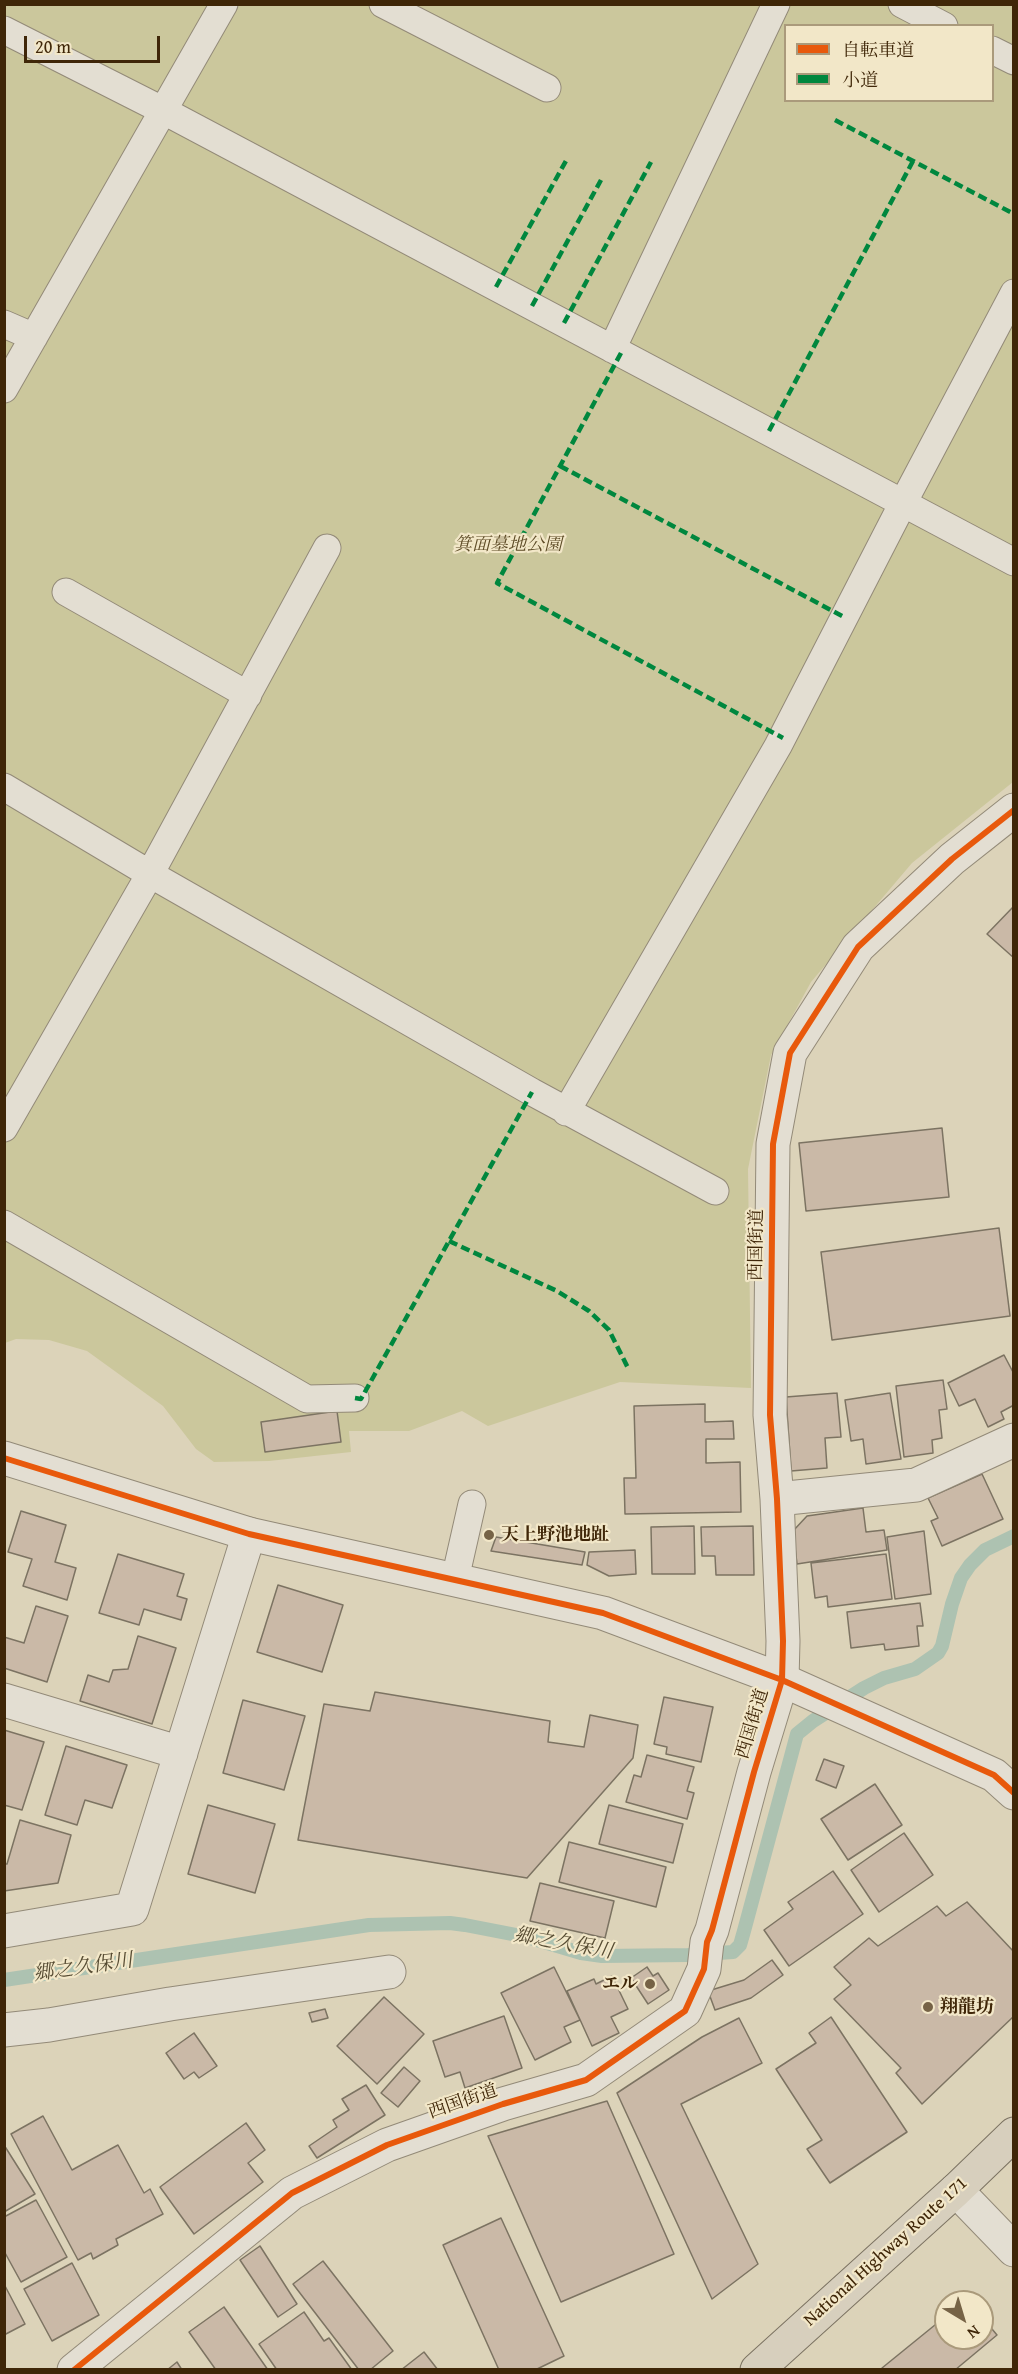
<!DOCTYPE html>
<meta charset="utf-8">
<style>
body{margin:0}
#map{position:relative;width:1018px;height:2374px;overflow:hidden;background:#dcd3b9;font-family:"Gentium Book Plus","Noto Serif JP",serif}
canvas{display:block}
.frame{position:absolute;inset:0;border:6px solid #3f2608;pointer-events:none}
.legend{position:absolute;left:784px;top:24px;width:210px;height:78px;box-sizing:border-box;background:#f2e7c8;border:2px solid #aa9a7b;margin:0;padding:8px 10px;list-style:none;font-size:18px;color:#3f2608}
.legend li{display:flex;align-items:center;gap:12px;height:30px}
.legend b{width:30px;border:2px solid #aa9a7b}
.north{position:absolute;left:934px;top:2290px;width:60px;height:60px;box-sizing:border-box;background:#f2e7c8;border:2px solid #aa9a7b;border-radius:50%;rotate:142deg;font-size:16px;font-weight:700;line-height:24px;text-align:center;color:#3f2608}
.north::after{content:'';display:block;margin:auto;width:21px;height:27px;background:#766346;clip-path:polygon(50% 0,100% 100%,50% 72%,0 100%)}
.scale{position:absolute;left:24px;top:36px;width:136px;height:27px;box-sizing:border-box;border:3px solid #3f2608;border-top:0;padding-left:8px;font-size:18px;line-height:21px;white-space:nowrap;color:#3f2608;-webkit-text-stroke:4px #f2e7c8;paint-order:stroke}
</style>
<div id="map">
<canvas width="1018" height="2374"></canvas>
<div class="frame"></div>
<ul class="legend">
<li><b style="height:8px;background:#e8590c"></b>自転車道</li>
<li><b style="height:8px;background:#00873e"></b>小道</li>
</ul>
<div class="north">N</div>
<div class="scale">20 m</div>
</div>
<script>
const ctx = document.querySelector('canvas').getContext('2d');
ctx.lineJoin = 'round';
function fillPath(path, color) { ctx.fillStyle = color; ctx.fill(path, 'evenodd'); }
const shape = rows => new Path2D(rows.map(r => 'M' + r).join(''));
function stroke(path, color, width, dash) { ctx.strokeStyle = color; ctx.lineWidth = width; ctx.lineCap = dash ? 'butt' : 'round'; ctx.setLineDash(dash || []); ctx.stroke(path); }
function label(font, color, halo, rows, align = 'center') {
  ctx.font = font + ' "Gentium Book Plus","Noto Serif JP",serif'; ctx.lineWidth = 4.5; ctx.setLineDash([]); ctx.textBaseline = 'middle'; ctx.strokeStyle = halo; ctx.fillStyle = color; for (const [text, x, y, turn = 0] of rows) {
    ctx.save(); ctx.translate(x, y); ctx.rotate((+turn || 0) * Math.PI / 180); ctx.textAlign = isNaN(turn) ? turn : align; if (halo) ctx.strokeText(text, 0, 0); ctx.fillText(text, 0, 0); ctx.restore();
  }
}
fillPath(shape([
 [5,5,1013,5,1013,782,912,863,811,982,771,1055,748,1169,751,1388,620,1382,488,1426,462,1411,409,1431,349,1431,351,1452,269,1461,214,1462,196,1449,163,1406,87,1351,49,1340,16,1339,5,1343],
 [786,26,992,26,992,100,786,100]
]), '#cbc79c');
stroke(shape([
 [4,1980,369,1925,450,1923,465,1925,527,1937,581,1953,602,1956,688,1955,733,1952,740,1945,744,1931,797,1734,813,1721,864,1688,884,1678,915,1669,938,1653,942,1646,952,1604,961,1578,970,1565,985,1550,1014,1536]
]), '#adc2b1', 14);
const building = shape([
 [1014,906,1014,958,987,934,1014,906],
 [942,1128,949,1197,806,1211,799,1143,942,1128],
 [999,1228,1010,1316,832,1340,821,1252,999,1228],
 [1004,1355,1014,1374,1014,1405,1001,1412,1004,1419,988,1427,975,1399,959,1406,948,1383,1004,1355],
 [943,1380,947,1409,939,1410,942,1438,932,1440,933,1453,904,1457,896,1386,943,1380],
 [837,1393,841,1437,825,1438,827,1468,791,1471,786,1397,837,1393],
 [890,1393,901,1459,866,1464,863,1439,851,1441,845,1400,890,1393],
 [705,1404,705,1422,733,1421,734,1439,706,1439,706,1463,740,1462,741,1512,625,1514,624,1478,636,1478,634,1406,705,1404],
 [337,1411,341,1442,265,1452,261,1422,337,1411],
 [982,1474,1003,1519,942,1546,931,1521,938,1518,928,1498,982,1474],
 [863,1508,866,1532,884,1530,887,1550,797,1564,793,1531,807,1516,863,1508],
 [21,1511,66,1525,55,1562,76,1568,67,1600,23,1586,32,1559,8,1552,21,1511],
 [694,1526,695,1574,652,1574,651,1527,694,1526],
 [753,1526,754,1575,716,1575,715,1556,702,1556,701,1527,753,1526],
 [924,1531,931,1594,895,1599,887,1537,924,1531],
 [496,1537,585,1552,582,1565,491,1551,496,1537],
 [635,1550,636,1574,609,1576,587,1565,589,1552,635,1550],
 [118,1554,184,1574,177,1596,187,1599,181,1620,144,1609,139,1625,99,1613,118,1554],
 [886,1554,892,1599,828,1607,827,1596,815,1598,811,1563,886,1554],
 [278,1585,343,1605,322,1672,257,1652,278,1585],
 [920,1603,923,1626,917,1626,919,1646,885,1650,884,1644,851,1648,847,1612,920,1603],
 [36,1606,68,1616,47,1682,4,1668,4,1637,24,1643,36,1606],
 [138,1636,176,1648,152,1724,80,1701,88,1675,109,1682,113,1670,128,1669,138,1636],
 [375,1692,550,1721,548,1742,584,1747,590,1715,638,1725,633,1758,527,1878,298,1840,324,1704,370,1711,375,1692],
 [664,1697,713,1707,701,1762,666,1754,667,1747,654,1744,664,1697],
 [243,1700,305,1716,284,1790,223,1773,243,1700],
 [4,1730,44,1742,22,1810,4,1805,4,1730],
 [66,1746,127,1765,112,1808,85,1800,77,1825,45,1815,66,1746],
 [647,1755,694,1767,687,1791,694,1793,687,1819,626,1802,634,1775,641,1777,647,1755],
 [824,1759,844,1766,836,1788,816,1780,824,1759],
 [875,1784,902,1825,848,1860,821,1819,875,1784],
 [208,1805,275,1824,255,1893,188,1874,208,1805],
 [609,1805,683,1824,673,1863,599,1844,609,1805],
 [20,1820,71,1835,58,1883,4,1891,4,1864,7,1864,20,1820],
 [904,1833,933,1875,879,1912,851,1870,904,1833],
 [569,1842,666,1867,656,1907,559,1882,569,1842],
 [833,1871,863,1914,789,1966,764,1930,793,1909,788,1902,833,1871],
 [540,1883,614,1901,605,1938,530,1921,540,1883],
 [967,1902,1014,1952,1014,2016,922,2104,896,2073,901,2068,834,1999,851,1985,834,1967,869,1938,878,1946,937,1906,946,1916,967,1902],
 [772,1960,783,1975,751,1998,715,2010,708,1991,744,1980,772,1960],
 [554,1967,580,2020,564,2027,571,2042,535,2060,501,1993,554,1967],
 [647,1967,653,1976,658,1973,669,1990,648,2004,631,1978,647,1967],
 [612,1976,628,2009,611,2017,619,2033,592,2046,567,1991,594,1979,596,1984,612,1976],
 [384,1997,424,2034,377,2084,337,2046,384,1997],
 [325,2009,328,2018,312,2022,309,2013,325,2009],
 [504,2016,522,2068,465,2088,460,2072,445,2077,433,2041,504,2016],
 [831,2017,907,2132,830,2183,807,2149,822,2140,776,2069,816,2043,809,2033,831,2017],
 [739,2018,762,2063,681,2104,758,2264,712,2299,617,2093,702,2037,739,2018],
 [194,2033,217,2066,199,2078,194,2072,184,2079,166,2053,194,2033],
 [404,2067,420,2081,398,2107,381,2093,404,2067],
 [366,2085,385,2115,317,2158,309,2146,337,2127,333,2120,349,2110,342,2099,366,2085],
 [607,2101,674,2254,561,2302,488,2136,607,2101],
 [43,2116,72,2170,118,2145,144,2193,150,2189,163,2214,116,2239,118,2245,93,2259,91,2253,78,2260,11,2134,43,2116],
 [246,2123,265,2150,248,2163,263,2182,194,2234,160,2187,246,2123],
 [4,2145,35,2194,4,2212,4,2145],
 [36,2200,67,2257,21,2282,4,2251,4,2217,36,2200],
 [501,2218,564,2356,535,2370,499,2370,443,2245,501,2218],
 [260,2246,297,2304,278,2317,240,2260,260,2246],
 [323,2261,393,2351,370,2370,359,2370,293,2284,323,2261],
 [72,2263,99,2315,52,2341,24,2289,72,2263],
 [4,2284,25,2324,4,2335,4,2284],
 [224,2307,268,2370,216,2370,189,2332,224,2307],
 [304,2312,324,2341,329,2338,352,2370,277,2370,259,2344,304,2312],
 [946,2316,946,2338,982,2338,982,2317,997,2335,955,2370,883,2370,882,2368,946,2316],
 [424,2352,438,2370,401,2370,424,2352],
 [177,2362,182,2370,167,2370,177,2362]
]);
fillPath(building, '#cab9a7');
stroke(building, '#7c7362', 1.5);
const service = shape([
 [383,4,547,88],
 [902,4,944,26],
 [4,30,164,111,1014,562],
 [992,50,1014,61],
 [4,324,34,337],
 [612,349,776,4],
 [4,389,224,4],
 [66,592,248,695],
 [4,787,150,874,532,1092,715,1191],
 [566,1112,778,746,903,503,1014,293],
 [4,1128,150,874,327,548],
 [4,1224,307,1399,355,1398],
 [455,1579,472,1504]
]);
const minor = shape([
 [777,1499,916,1485,1014,1440],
 [4,1700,181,1753],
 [4,1931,132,1909,249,1534],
 [4,2030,49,2025,170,2004,389,1972],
 [956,2190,1014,2250],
 [74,2370,292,2193,387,2145,503,2104,586,2080,685,2011,704,1969,707,1942,712,1930,754,1772,782,1680,783,1641,777,1499,770,1415,773,1144,790,1053,858,947,952,859,1014,810]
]);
const tertiary = shape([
 [4,1458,249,1534,603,1613,782,1680,994,1775,1014,1793]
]);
const trunk = shape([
 [757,2370,956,2190,1014,2134]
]);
stroke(service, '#938a78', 29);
stroke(minor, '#938a78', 35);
stroke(tertiary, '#938a78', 35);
stroke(trunk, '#7c7362', 35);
stroke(service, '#e3ded2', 27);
stroke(minor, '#e3ded2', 33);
stroke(tertiary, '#e3ded2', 33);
stroke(trunk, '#d7cfbd', 33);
stroke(shape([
 [835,120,1014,214],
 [496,287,567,159],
 [532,306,601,180],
 [564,323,651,162],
 [621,353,497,583,783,738],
 [769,431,913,161],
 [560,466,844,617],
 [449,1241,557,1291,589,1311,609,1330,629,1370],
 [355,1398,361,1399,532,1092]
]), '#00873e', 4.5, [9, 4.5]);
stroke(shape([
 [4,1458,249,1534,603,1613,782,1680,994,1775,1014,1793],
 [74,2370,292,2193,387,2145,503,2104,586,2080,685,2011,704,1969,707,1942,712,1930,754,1772,782,1680,783,1641,777,1499,770,1415,773,1144,790,1053,858,947,952,859,1014,810]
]), '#e8590c', 6);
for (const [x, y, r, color] of [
 [489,1535,6,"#766346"],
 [650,1984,6,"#766346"],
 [928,2007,6,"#766346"]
]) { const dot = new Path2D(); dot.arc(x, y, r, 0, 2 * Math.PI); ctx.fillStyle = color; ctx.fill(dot); stroke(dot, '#f2e7c8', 2); }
label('italic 18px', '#5e4c27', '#f2e7c8', [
 ["箕面墓地公園",508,545]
]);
label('18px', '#3f2608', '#f2e7c8', [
 ["西国街道",757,1245,-89],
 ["西国街道",753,1724,-73],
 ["西国街道",463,2102,-19],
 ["National Highway Route 171",886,2252,-42]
]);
label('bold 18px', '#3f2608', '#f2e7c8', [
 ["天上野池地趾",501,1535],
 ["エル",638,1984,"right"],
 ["翔龍坊",940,2007]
], 'left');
label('italic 20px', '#564b32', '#f2e7c8', [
 ["郷之久保川",563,1944,10],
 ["郷之久保川",83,1968,-8]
]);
</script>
